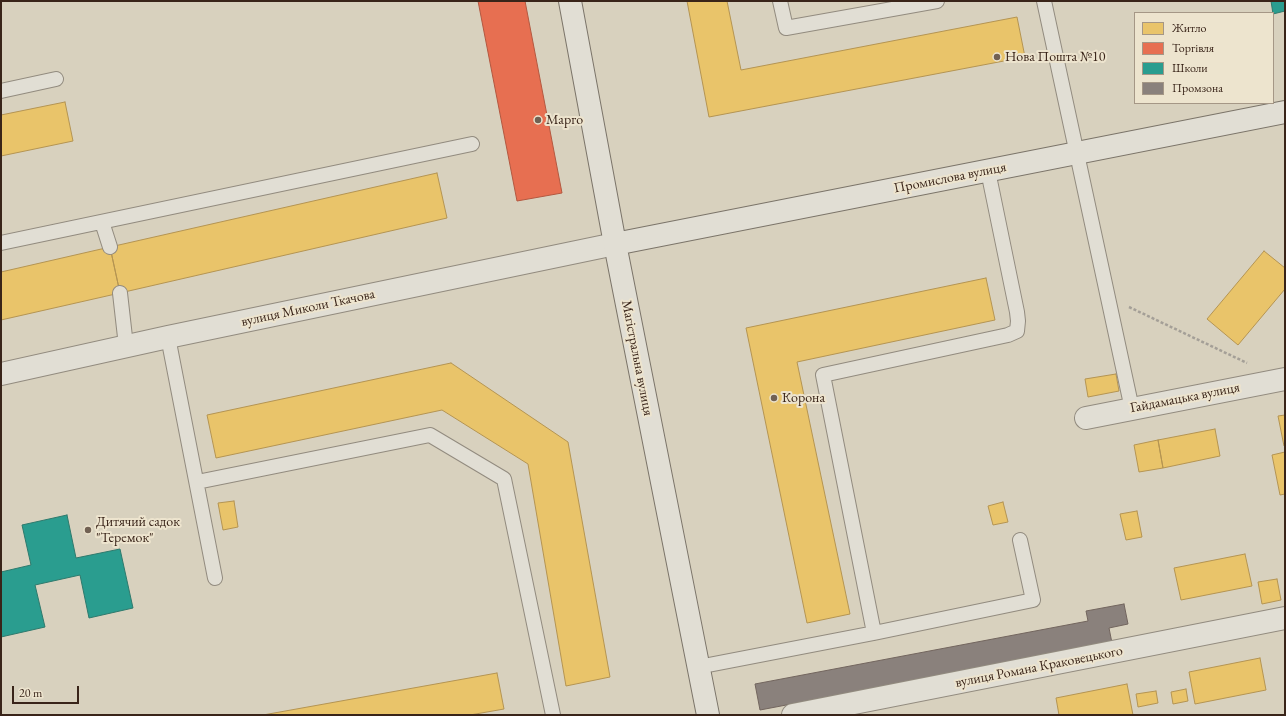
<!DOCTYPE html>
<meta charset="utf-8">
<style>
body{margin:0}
#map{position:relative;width:1286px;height:716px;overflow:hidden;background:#d8d1be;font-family:"EB Garamond",serif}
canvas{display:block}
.frame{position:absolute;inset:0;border:2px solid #392419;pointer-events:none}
.legend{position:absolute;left:1134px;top:12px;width:140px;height:92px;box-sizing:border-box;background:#ede4ce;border:1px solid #a59786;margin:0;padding:5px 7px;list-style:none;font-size:12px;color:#392419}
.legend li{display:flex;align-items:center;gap:8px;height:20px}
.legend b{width:20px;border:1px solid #a59786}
.scale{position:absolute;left:12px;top:686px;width:67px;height:18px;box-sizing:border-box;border:2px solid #392419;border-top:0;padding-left:5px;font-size:12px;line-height:14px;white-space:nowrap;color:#392419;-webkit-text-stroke:3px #ede4ce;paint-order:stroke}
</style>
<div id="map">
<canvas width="1286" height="716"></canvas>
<div class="frame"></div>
<ul class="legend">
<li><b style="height:11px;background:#e9c46a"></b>Житло</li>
<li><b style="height:11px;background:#e76f51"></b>Торгівля</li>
<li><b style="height:11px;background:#2a9d8f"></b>Школи</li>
<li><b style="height:11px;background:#8a817c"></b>Промзона</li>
</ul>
<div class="scale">20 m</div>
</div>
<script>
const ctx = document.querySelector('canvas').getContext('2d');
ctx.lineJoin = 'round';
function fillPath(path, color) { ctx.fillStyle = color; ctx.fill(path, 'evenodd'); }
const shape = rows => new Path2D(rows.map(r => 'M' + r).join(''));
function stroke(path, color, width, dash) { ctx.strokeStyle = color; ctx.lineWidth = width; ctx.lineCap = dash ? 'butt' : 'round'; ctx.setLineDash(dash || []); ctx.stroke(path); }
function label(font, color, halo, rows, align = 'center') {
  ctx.font = font + ' "EB Garamond",serif'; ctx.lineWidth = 4; ctx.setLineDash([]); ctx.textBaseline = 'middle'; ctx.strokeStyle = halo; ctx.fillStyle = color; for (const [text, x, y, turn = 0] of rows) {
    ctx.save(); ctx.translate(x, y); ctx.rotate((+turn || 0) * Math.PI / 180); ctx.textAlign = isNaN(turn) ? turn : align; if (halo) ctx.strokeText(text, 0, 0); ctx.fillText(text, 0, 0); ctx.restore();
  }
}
const homes = shape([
 [687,1,727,1,741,70,1017,17,1025,57,709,117,687,1],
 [65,102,73,141,1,156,1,115,65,102],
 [437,173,447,218,120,293,110,247,437,173],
 [110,247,120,293,1,320,1,272,110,247],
 [1264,251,1285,268,1285,289,1238,345,1207,319,1264,251],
 [986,278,995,320,797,362,850,614,807,623,746,328,986,278],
 [451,363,568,442,610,677,566,686,528,464,442,410,216,458,207,415,451,363],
 [1116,374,1119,391,1088,397,1085,379,1116,374],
 [1285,415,1285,446,1284,446,1278,416,1285,415],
 [1215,429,1220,456,1163,468,1158,440,1215,429],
 [1158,440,1163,468,1139,472,1134,445,1158,440],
 [1285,452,1285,494,1280,495,1272,455,1285,452],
 [234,501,238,527,223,530,218,503,234,501],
 [1003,502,1008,522,993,525,988,506,1003,502],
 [1137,511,1142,537,1126,540,1120,514,1137,511],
 [1245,554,1252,586,1181,600,1174,568,1245,554],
 [1277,579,1281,600,1262,604,1258,582,1277,579],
 [1260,658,1266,690,1195,704,1189,672,1260,658],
 [497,673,504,709,470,715,263,715,497,673],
 [1127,684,1133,715,1059,715,1056,698,1127,684],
 [1186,689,1188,701,1173,704,1171,692,1186,689],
 [1156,691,1158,703,1138,707,1136,694,1156,691]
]);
fillPath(homes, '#e9c46a');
stroke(homes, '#b49452', 1);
const shops = shape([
 [478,1,525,1,562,193,517,201,478,1]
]);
fillPath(shops, '#e76f51');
stroke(shops, '#b35840', 1);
const schools = shape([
 [1271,1,1285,1,1285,11,1273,14,1271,1],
 [67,515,76,558,120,549,133,608,89,618,80,575,35,585,45,627,1,637,1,572,31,565,22,525,67,515]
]);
fillPath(schools, '#2a9d8f');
stroke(schools, '#2e796c', 1);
const industry = shape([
 [1124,604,1128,624,1109,628,1112,643,760,710,755,684,1088,621,1086,611,1124,604]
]);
fillPath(industry, '#8a817c');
stroke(industry, '#72655e', 1);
const lane = shape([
 [780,1,786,28,937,1],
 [1044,1,1132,409],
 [1,91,56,79],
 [102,222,110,247],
 [1,243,472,144],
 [120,293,126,346],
 [168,337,215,578],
 [197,482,430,435,504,479,553,715],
 [874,633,1033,600,1020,540],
 [698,667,874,633,823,375,1008,335,1017,331,1018,321,1017,312,988,171]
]);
const street = shape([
 [1,374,168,337,615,244],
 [1086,418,1285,379],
 [793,715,1285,618]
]);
const secondary = shape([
 [570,1,615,244,708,715],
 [615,244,1285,112]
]);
stroke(lane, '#928b7f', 16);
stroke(street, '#928b7f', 24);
stroke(secondary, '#7b7469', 24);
stroke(shape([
 [1129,307,1247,363]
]), '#a49f97', 2.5, [3, 2]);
stroke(lane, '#e1ded4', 14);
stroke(street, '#e1ded4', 22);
stroke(secondary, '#e1ded4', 22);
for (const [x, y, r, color] of [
 [997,57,4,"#716153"],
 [538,120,4,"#716153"],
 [774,398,4,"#716153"],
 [88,530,4,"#716153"]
]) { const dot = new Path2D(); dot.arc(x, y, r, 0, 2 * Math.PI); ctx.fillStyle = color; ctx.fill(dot); stroke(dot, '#ede4ce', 1.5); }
label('14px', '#392419', '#ede4ce', [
 ["Нова Пошта №10",1005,57],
 ["Марго",546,120],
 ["Корона",782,398],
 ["Дитячий садок",96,522],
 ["\"Теремок\"",96,538]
], 'left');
label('14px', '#392419', '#ede4ce', [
 ["Промислова вулиця",950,178,-11],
 ["вулиця Миколи Ткачова",308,308,-12],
 ["Магістральна вулиця",637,358,79],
 ["Гайдамацька вулиця",1185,398,-11],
 ["вулиця Романа Краковецького",1039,667,-11]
]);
</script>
